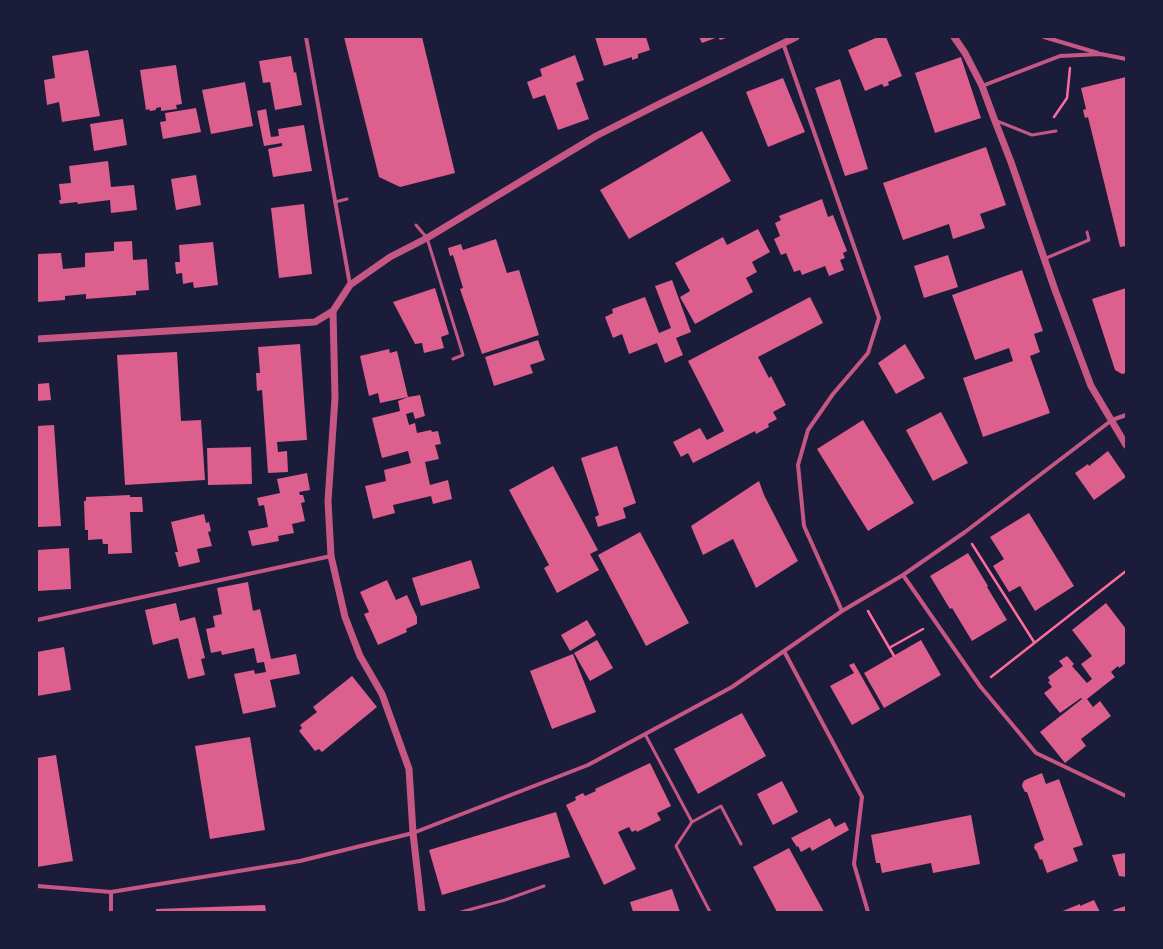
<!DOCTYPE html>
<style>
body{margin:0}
#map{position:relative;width:1163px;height:949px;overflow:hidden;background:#1b1b3a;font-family:"Open Sans",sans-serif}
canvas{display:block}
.frame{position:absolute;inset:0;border:38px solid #1b1b3a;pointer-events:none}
</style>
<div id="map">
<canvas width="1163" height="949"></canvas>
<div class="frame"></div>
</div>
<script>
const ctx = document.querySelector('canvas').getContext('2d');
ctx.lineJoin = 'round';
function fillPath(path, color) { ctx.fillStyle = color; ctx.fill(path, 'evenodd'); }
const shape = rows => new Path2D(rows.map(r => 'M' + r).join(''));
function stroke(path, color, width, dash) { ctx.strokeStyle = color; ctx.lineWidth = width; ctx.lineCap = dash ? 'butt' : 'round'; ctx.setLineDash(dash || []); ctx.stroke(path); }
fillPath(shape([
 [344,37,422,37,455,173,400,187,379,177],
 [595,37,646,37,650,50,638,54,638,58,632,60,632,57,604,66],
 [699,37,718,37,702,43],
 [718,37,729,37,720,40],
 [878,37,886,37,902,76,888,82,889,85,884,87,882,84,865,91,848,50],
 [88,50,100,116,62,122,59,102,47,105,44,80,55,78,52,56],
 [575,55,584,80,576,83,589,119,558,130,545,95,533,99,527,82,542,76,540,69],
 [291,56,294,73,296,72,302,105,275,110,270,82,263,83,259,61],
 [961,57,981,118,935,133,915,73],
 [176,65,182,104,176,105,177,109,161,111,161,107,156,108,156,110,150,111,149,109,146,110,140,70],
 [1126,77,1126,246,1120,247,1088,117,1085,118,1083,110,1086,109,1081,88],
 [783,78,805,132,768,147,746,92],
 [840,79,868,169,845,176,815,88],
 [245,82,253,126,211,134,202,90],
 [196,108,201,132,163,139,160,122,166,121,165,113],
 [266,109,271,137,279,136,278,129,304,125,312,171,273,177,268,149,282,146,282,143,264,146,257,111],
 [123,119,127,145,94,151,90,124],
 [702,131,731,181,629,239,600,190],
 [986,147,1006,205,980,214,985,228,953,239,949,224,903,240,883,183],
 [108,161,111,187,134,185,137,210,111,213,110,200,78,204,77,202,60,204,59,200,61,200,59,184,71,183,69,166],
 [196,175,201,205,176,210,171,179],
 [822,199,828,217,833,215,847,251,843,253,845,258,840,260,844,270,829,276,825,266,802,275,800,270,794,272,786,253,781,255,774,239,780,236,775,223,781,220,779,216],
 [304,204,312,274,279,278,271,208],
 [758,229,770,252,752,262,757,272,746,278,753,292,695,324,680,297,690,291,675,263,723,237,727,245],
 [496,239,507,273,519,270,539,335,482,354,460,289,463,288,453,255,450,256,448,248,461,244,463,250],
 [132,241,133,260,147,259,149,290,136,291,136,295,86,299,86,294,65,296,65,300,37,302,37,254,61,253,63,269,85,267,85,253,114,251,114,242],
 [213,242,218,285,194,288,193,282,183,284,182,273,176,274,175,262,180,262,179,245],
 [948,255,958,287,924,298,914,266],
 [1022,270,1043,331,1034,334,1040,352,1030,356,1050,413,983,437,963,378,1013,361,1009,348,975,360,952,295],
 [672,280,691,332,676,338,683,355,665,363,657,343,629,354,622,334,613,338,605,317,613,313,612,309,645,297,659,333,671,328,655,286],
 [435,288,449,334,441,337,444,348,424,353,422,343,415,344,393,302],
 [1126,288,1126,373,1122,374,1115,370,1092,299],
 [810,297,823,323,758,357,769,378,771,376,786,405,773,412,777,419,768,424,769,427,756,434,755,431,693,463,688,453,681,457,673,442,700,428,707,440,724,431,688,361],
 [538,340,545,360,530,365,533,373,494,386,485,357],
 [300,344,307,440,277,442,278,452,287,451,288,472,268,473,262,390,257,391,256,373,260,373,258,347],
 [905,344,925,378,896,394,878,363],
 [389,349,390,353,397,351,408,397,380,403,378,393,369,396,360,356],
 [177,352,181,421,201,420,205,480,125,485,117,355],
 [49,383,51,400,37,401,37,384],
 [420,395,425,416,415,419,413,412,406,414,409,425,415,423,417,433,431,430,432,432,438,431,441,444,435,445,439,459,425,462,430,485,448,480,452,499,433,504,431,496,393,505,395,513,373,519,365,486,386,481,384,470,411,463,408,451,382,458,372,418,400,411,398,401,408,397],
 [941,412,968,463,933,481,906,430],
 [863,420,914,503,868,531,817,449],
 [54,425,61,526,37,527,37,426],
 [617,446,636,503,623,508,626,518,598,527,595,517,599,515,581,458],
 [251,447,252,484,208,485,207,448],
 [1108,451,1126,477,1094,500,1075,473,1088,464,1089,466],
 [553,466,598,550,590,554,599,570,557,593,544,568,549,565,509,490],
 [307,473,310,490,299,492,300,495,303,495,305,502,301,503,305,521,292,524,294,533,278,536,279,541,252,546,248,531,268,527,264,505,259,506,257,498,280,493,277,479],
 [759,481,764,495,798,561,756,588,733,539,703,555,691,526],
 [130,495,130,497,142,497,143,512,130,512,132,553,108,554,108,544,103,544,102,539,88,540,88,530,85,530,84,501,86,501,86,497],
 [1029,513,1074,586,1035,611,1020,586,1009,592,993,566,1004,559,990,537],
 [204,514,206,523,209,522,211,531,208,532,212,546,197,549,200,562,179,567,175,552,178,552,171,522],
 [640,532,689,623,646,646,598,555],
 [69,548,71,589,37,591,37,550],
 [968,553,988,586,987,587,1007,620,972,641,952,608,950,609,930,576],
 [471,560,480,588,421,606,412,578],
 [387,580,396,600,407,595,417,617,417,624,406,629,407,632,378,645,364,614,369,612,360,592],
 [248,582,253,611,260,609,271,659,296,654,300,674,270,680,276,707,243,714,234,674,254,670,255,674,266,672,264,662,257,663,254,648,222,655,221,651,211,653,206,629,215,627,213,616,222,614,217,588],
 [176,603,180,621,195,617,205,658,201,659,205,675,188,679,178,638,153,645,145,610],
 [1106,603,1126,629,1126,663,1119,668,1118,666,1111,672,1115,677,1087,699,1093,707,1100,701,1111,716,1081,739,1086,746,1065,763,1040,732,1082,699,1081,698,1060,713,1044,693,1052,687,1048,682,1050,681,1048,677,1063,666,1059,661,1067,656,1074,664,1072,666,1087,683,1092,679,1081,664,1092,656,1072,630],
 [587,620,596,635,570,651,561,635],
 [597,640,613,668,590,681,574,653],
 [921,640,941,675,884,708,864,673],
 [64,647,71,690,37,696,37,652],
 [573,654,596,712,552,729,530,671],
 [854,663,880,709,852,725,830,686,854,673,849,665],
 [352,676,377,707,322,752,319,749,315,751,299,731,302,728,300,725,317,712,313,707],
 [742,713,766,756,698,794,674,749],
 [250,737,265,830,210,839,195,746],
 [56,755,73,861,37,867,37,758],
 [650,763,671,806,657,813,661,820,637,832,636,830,632,832,629,827,618,832,636,869,604,885,566,805,576,800,575,797,583,793,585,796,596,791,595,789],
 [1042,773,1046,784,1059,779,1083,845,1073,848,1078,861,1047,873,1042,859,1040,860,1037,852,1034,848,1035,844,1044,840,1027,792,1025,792,1022,786,1023,782,1025,780],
 [782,781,798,812,773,825,757,794],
 [556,812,570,857,442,895,429,850],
 [971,815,980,864,933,873,931,863,882,873,880,863,876,863,871,835],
 [830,818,835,827,845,822,849,830,812,851,810,847,801,852,798,846,797,847,791,838],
 [789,848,824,912,777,912,753,867],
 [1126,853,1126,877,1119,876,1112,855],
 [672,889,680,912,633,912,630,902],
 [1094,900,1100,912,1060,912,1080,904,1080,906],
 [265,905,266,912,156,912,156,909],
 [1126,906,1126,912,1114,912,1113,910]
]), '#dd5f8e');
stroke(shape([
 [1054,117,1067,98,1070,68],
 [972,544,1034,642],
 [868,611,894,656],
 [889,648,923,629],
 [991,677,1126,571]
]), '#ff6b9d', 2.5);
stroke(shape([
 [997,121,1032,135,1056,131],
 [335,202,347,199],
 [416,225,427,238,463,355,453,359],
 [1044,259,1089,240,1087,232],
 [645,734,692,822,721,806,741,844],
 [692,822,676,846,710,912],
 [461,912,505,900,544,886]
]), '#c65784', 3);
stroke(shape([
 [306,37,350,285],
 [1044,37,1098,53],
 [783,43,879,318,868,353,833,394,808,430,798,465,804,526,842,611],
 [982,86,1060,56,1101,54,1126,59],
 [903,575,980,686,1036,753,1126,796],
 [37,620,331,556],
 [784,651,862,797,854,864,868,912],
 [37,886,111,892,300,861,413,833,588,765,732,687,842,611,903,575,965,532,1112,420,1126,415],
 [111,912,111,892]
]), '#c65784', 4);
stroke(shape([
 [954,37,965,53,982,86,995,121,1011,162,1055,290,1091,386,1126,445],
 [333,311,335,398,328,501,331,556,345,617,360,656,382,694,409,769,413,833,422,912],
 [37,339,315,322,333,311,350,285,390,257,427,238,596,136,659,104,796,37]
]), '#c65784', 7);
</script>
